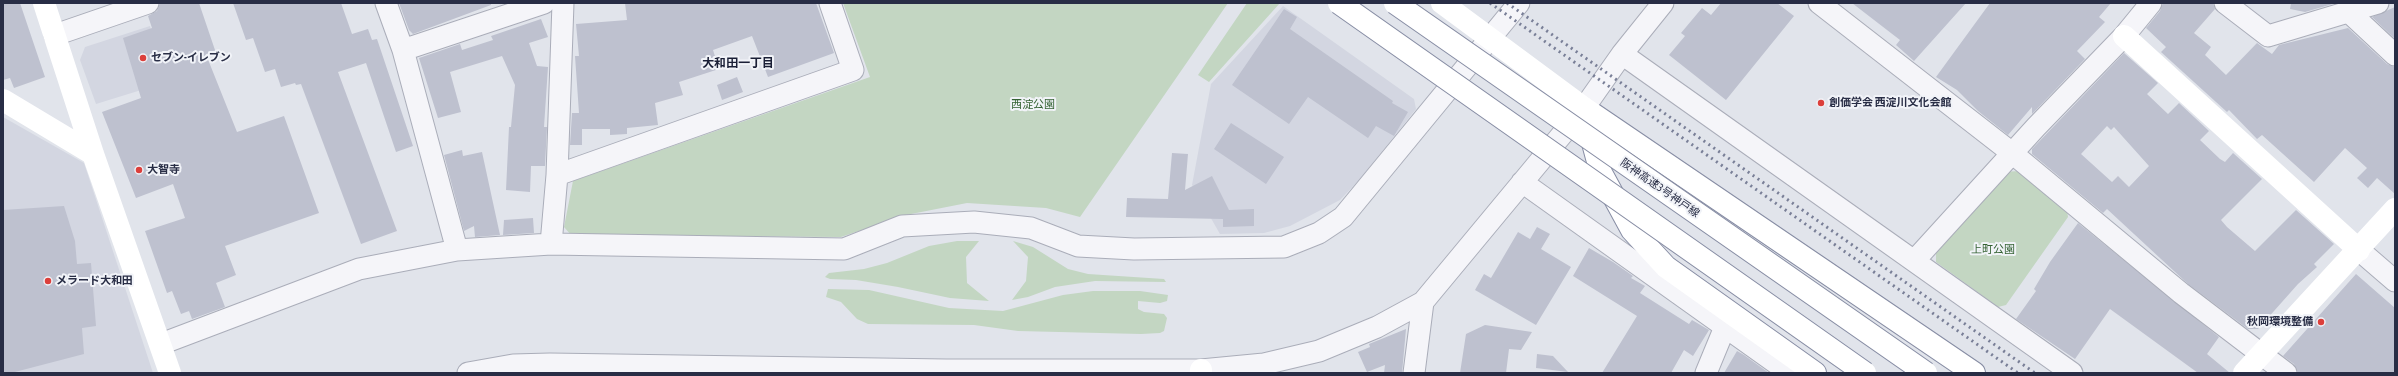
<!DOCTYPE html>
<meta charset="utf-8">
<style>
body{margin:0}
#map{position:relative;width:2398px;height:376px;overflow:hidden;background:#e1e4eb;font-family:"Asap Condensed",sans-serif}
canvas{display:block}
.frame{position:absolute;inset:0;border:4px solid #282d45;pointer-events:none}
</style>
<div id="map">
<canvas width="2398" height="376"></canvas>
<div class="frame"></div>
</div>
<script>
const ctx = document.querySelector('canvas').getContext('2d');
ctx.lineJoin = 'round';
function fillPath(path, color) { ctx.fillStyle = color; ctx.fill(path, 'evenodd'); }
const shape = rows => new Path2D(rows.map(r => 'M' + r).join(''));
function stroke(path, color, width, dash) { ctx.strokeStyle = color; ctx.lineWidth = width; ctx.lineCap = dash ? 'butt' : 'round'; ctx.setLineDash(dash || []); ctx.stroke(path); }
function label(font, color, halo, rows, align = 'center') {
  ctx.font = font + ' "Asap Condensed","Noto Sans JP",sans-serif'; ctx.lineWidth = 4; ctx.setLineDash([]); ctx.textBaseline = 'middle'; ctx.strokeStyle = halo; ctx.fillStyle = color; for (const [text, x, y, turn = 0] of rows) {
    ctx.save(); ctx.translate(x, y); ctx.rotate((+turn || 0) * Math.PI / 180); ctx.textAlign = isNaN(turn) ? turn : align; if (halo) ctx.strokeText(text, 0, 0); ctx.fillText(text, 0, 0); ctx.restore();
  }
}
fillPath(shape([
 [1283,6,1414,99,1416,109,1360,179,1340,200,1290,226,1264,233,1220,234,1192,185,1211,84],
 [150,26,167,82,96,104,80,60,85,47],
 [3,117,84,163,153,373,3,373]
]), '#d3d6e1');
fillPath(shape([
 [843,3,1228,3,1080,217,1046,208,967,203,906,215,841,237,571,235,564,227,573,181,870,77],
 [1247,3,1280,3,1209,82,1198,75],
 [2019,171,2067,210,2068,217,2006,305,1998,307,1936,262,1936,251,2003,172],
 [957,241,979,241,966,257,967,283,989,301,950,298,898,287,856,280,830,279,825,277,829,273,864,269,887,263,929,246],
 [1013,241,1033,247,1068,269,1088,274,1164,279,1166,282,1095,281,1055,287,1028,297,1012,300,1026,281,1028,257],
 [828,289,869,290,949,308,1003,311,1063,295,1093,291,1140,291,1168,295,1167,301,1160,303,1138,301,1138,309,1144,312,1164,314,1167,318,1164,331,1160,333,1141,334,1018,331,974,325,868,324,857,319,841,302,826,297]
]), '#c3d6c2');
fillPath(shape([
 [3,3,20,3,45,77,14,88,10,78,3,80],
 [160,3,199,3,216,53,207,57,237,132,284,116,319,213,225,246,236,275,216,283,225,307,192,319,189,311,181,314,172,291,167,293,145,231,185,218,173,184,136,198,102,112,141,98,123,38,152,28,148,16,157,11],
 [233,3,341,3,352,34,368,29,372,40,377,39,413,146,396,152,366,63,338,72,397,231,361,244,301,84,296,85,295,83,281,87,275,69,265,72,253,38,246,40],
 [399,3,491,3,491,5,413,34,409,30],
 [625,3,816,3,834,53,768,77,752,36,713,50,719,69,679,82,683,95,655,103,658,125,627,128,627,134,610,135,610,129,582,129,582,145,570,145,572,113,579,113,575,56,579,56,576,24,627,20],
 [1721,3,1777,3,1794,16,1726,100,1669,55,1685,36,1681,33,1702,8,1711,15],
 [1852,3,1966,3,1914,61,1896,45,1900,40],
 [1990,3,2111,3,2099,17,2105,22,2077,51,2085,59,2032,114,2032,107,2008,135,1978,111,1957,90,1936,77],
 [2163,3,2213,3,2215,9,2194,33,2211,47,2205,55,2226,75,2257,43,2272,54,2279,45,2348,28,2387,64,2395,67,2395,194,2377,178,2368,188,2357,178,2367,168,2345,148,2314,182,2262,135,2257,139,2229,110,2227,112,2161,52,2166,47,2146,28,2160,11],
 [2291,3,2336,3,2305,12,2290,9],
 [2395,7,2395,39,2372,17],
 [1284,9,1297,17,1290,29,1393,101,1392,103,1408,112,1394,136,1376,126,1368,138,1308,97,1289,124,1232,85],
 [541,19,548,37,529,43,537,66,548,67,544,127,547,127,545,166,531,166,530,192,506,190,509,127,511,127,515,85,502,56,450,72,461,112,438,118,419,58,460,44,462,50,493,40,491,36],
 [2124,53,2158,83,2147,94,2168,114,2179,103,2209,131,2200,140,2220,159,2225,162,2233,153,2262,179,2221,220,2227,227,2255,251,2296,210,2334,244,2314,264,2317,267,2298,284,2258,329,2248,329,2188,284,2107,209,2103,213,2032,154,2032,149],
 [2107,126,2111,130,2114,127,2149,166,2129,187,2118,176,2112,182,2081,154],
 [737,77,743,92,722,100,717,85],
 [1231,123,1284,157,1266,184,1214,149],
 [462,150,463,156,482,152,500,235,475,237,474,226,464,231,444,155],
 [1172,153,1188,154,1185,190,1212,176,1229,210,1254,209,1254,226,1223,227,1223,219,1126,217,1127,198,1168,199],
 [64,206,75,241,77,264,91,263,96,326,82,328,84,354,11,373,3,373,3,210],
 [533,218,534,233,503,235,504,220],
 [2078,223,2219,337,2207,354,2230,373,2198,373,2110,309,2075,359,2016,319,2036,291,2034,289,2050,262],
 [1537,227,1550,234,1541,249,1571,267,1536,325,1475,290,1484,274,1491,278,1518,232,1530,239],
 [1589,248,1613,262,1633,276,1631,278,1645,286,1640,293,1689,324,1692,320,1709,330,1693,356,1684,350,1671,373,1602,373,1637,316,1573,276],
 [2356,274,2395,308,2395,373,2298,373,2294,364,2283,356],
 [1485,325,1532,332,1521,350,1509,349,1506,373,1460,373,1466,334],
 [1406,329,1402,373,1384,373,1385,365,1367,372,1358,352,1370,347,1369,344],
 [1737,351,1744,355,1769,373,1724,373],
 [1537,354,1553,356,1568,372,1536,368]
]), '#bec1cf');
const street = shape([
 [386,3,403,50,457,250],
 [1819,3,2012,153,2181,293,2286,373],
 [2225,3,2268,36,2378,3],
 [2350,13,2395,55],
 [55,35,148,3],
 [403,50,544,3],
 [1622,54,2072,373],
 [557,175,853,70,830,3],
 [1522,182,1790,373],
 [551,244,557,175,563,3],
 [2359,250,2395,281],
 [1914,261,2036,127,2124,36,2151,3],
 [161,344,359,269,457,250,551,244,844,249,902,226,974,222,1031,228,1078,246,1134,249,1284,247,1319,233,1343,217,1519,3],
 [468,373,513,365,550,364,946,370,1201,370,1264,364,1319,351,1377,327,1423,302,1584,108,1622,54,1663,3],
 [1414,373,1423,302],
 [1706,373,1725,327]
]);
const highway = shape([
 [1584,108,1974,373],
 [1589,128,1601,173,1632,230,1666,267,1815,373]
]);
stroke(street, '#aaadb9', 23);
stroke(highway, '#878da4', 24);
stroke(street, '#f5f5f9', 21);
stroke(shape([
 [44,3,93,154,170,373],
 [1442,3,1584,108],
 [2124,36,2359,250],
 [3,100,93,154],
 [1201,373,1201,370],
 [2244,373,2395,209]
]), '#fff', 22);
stroke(highway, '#fff', 22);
stroke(shape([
 [1490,3,2018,373],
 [1507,3,2035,373]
]), '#797f97', 3, [2, 4]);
const highwayBridge = shape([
 [1339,3,1865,373],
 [1395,3,1926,373]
]);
stroke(highwayBridge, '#878da4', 24, []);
stroke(highwayBridge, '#fff', 22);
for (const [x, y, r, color] of [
 [143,58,4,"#dc3f3b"],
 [1821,103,4,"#dc3f3b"],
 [139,170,4,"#dc3f3b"],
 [48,281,4,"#dc3f3b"],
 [2321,322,4,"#dc3f3b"]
]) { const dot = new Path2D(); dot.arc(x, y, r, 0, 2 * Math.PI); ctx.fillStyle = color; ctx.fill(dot); stroke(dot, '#f1f3f8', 1.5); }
label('bold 11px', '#282d45', '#f1f3f8', [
 ["セブン-イレブン",151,58],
 ["創価学会 西淀川文化会館",1829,103],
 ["大智寺",147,170],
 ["メラード大和田",56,281],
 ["秋岡環境整備",2313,322,"right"]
], 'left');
label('11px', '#346233', '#f1f3f8', [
 ["西淀公園",1033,105],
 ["上町公園",1993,250]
]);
label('11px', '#282d45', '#f1f3f8', [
 ["阪神高速3号神戸線",1660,188,35]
]);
label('bold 12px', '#1a1f36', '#f1f3f8', [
 ["大和田一丁目",738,63]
]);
</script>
